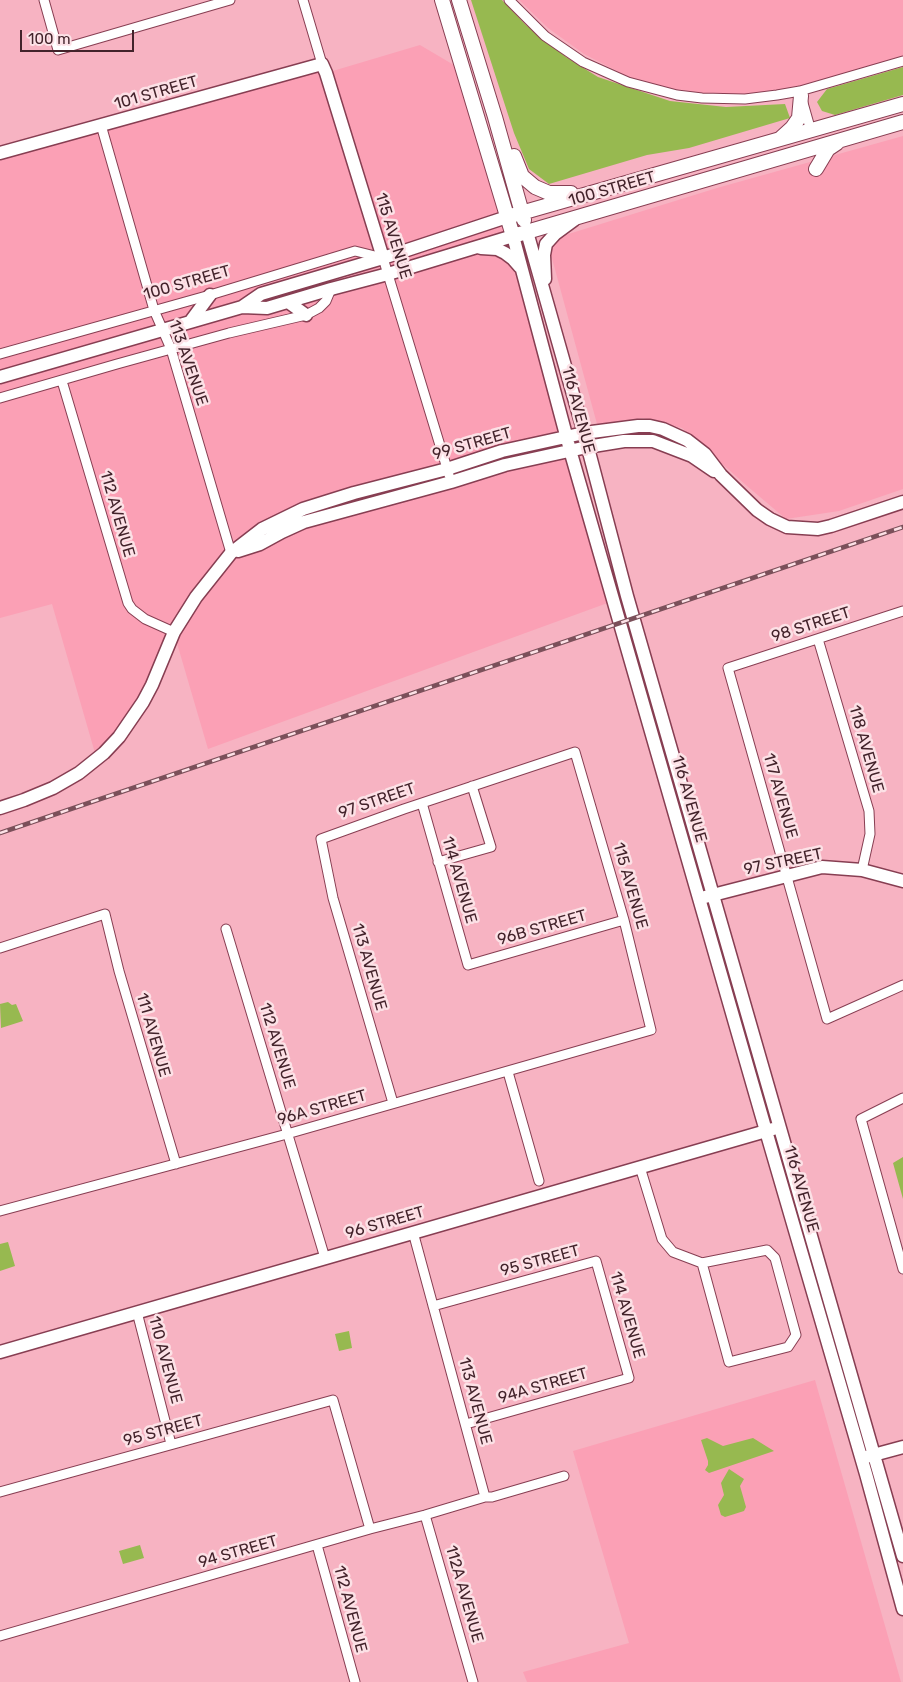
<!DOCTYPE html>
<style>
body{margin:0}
#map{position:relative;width:903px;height:1682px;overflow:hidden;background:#f7b3c2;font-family:Rubik,sans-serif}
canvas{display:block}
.scale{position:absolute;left:20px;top:30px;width:114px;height:22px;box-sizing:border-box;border:2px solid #43232b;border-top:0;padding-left:6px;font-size:15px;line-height:18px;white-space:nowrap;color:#43232b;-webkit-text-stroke:4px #fce1e6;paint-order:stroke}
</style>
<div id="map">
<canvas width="903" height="1682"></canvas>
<div class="scale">100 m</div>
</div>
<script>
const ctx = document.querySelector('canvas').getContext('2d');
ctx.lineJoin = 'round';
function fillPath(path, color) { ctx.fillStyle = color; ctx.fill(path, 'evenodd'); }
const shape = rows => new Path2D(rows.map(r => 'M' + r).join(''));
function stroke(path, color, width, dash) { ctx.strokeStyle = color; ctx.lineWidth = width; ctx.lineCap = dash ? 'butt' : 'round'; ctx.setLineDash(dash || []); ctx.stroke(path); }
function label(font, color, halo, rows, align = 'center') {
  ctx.font = font + ' Rubik,sans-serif'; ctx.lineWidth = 5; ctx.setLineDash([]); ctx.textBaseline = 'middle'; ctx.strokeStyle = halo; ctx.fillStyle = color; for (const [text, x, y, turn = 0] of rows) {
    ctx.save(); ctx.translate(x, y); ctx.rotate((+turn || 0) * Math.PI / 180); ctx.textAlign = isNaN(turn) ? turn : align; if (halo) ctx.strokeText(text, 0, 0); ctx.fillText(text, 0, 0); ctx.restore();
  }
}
fillPath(shape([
 [519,0,903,0,903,61,800,91,745,99,652,89,584,54,548,28],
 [420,45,464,71,613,601,208,749,174,633,152,685,97,760,52,604,0,618,0,153,322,64,326,73],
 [903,136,903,489,839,511,786,519,747,486,682,428,643,418,613,423,597,424,550,251,562,236,717,188],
 [815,1380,901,1682,527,1682,523,1672,629,1643,573,1451]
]), '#fba0b5');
fillPath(shape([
 [471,0,502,0,526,25,566,57,598,77,670,101,726,107,785,104,790,118,689,148,647,155,549,184,529,169,514,133],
 [903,67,903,95,835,115,822,111,817,102,827,89],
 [8,1002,12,1005,16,1004,23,1021,1,1028,0,1004],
 [903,1157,903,1199,893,1163],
 [8,1242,15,1266,0,1271,0,1244],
 [349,1331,352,1348,339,1351,335,1334],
 [707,1438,723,1446,753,1438,774,1451,709,1473,705,1470,708,1465,708,1461,701,1440],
 [729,1469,744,1479,740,1486,746,1507,744,1511,725,1517,721,1515,718,1505,724,1495,721,1483],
 [140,1545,144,1558,123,1564,119,1551]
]), '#97b950');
const street = shape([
 [44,0,58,50,230,0],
 [303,0,322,64],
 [509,0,545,36,583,62,628,82,677,95,702,98,745,99,777,95,800,91,903,61],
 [803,103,811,131],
 [101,125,154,310,171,349,231,553],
 [0,354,210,295,355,251,383,258,449,475],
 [62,381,128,603,132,609,145,619,174,632],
 [0,398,117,364,229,333,306,315,319,308,326,301,331,289],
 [903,611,728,668,827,1019,903,985],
 [818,639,869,811,870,834,862,870],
 [422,803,468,965,624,920],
 [438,862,491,847,472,786],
 [226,929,325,1258],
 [0,948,105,914,119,971,176,1164],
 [508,1072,539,1181],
 [903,1098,861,1119,903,1269],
 [640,1167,662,1239,673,1252,702,1263,767,1250,775,1258,796,1335,788,1347,729,1362,702,1263],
 [0,1211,287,1134,651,1030,624,920,575,752,404,809,321,839,333,898,393,1103],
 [413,1232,485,1497],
 [433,1306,596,1261,629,1378,466,1424],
 [137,1312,171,1444],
 [0,1492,333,1400,370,1529],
 [425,1515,473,1682],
 [317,1545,355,1682],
 [0,1636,370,1529,425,1515,485,1497,492,1497,564,1476]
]);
const secondary = shape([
 [0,153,322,64,326,73,383,258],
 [527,232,584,433,627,596,903,1556],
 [481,248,497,249,505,253,513,259,520,267],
 [545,279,544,255,546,244,555,234,574,220],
 [288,302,306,315],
 [242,307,267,308,331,289,388,274,513,236,570,450,766,1131,866,1474,903,1609],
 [190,322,210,295],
 [0,377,242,307,261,294,383,258,507,217],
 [238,551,260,544,282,532,304,522,451,482,505,465,587,447,624,441,653,441,692,456,714,471],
 [0,808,24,800,53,788,79,773,104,753,119,737,143,702,152,685,174,632,196,597,231,553,262,529,303,509,354,493,447,469,502,451,584,433,638,426,650,426,663,429,687,440,705,454,721,475,757,510,770,519,787,527,818,529,831,526,903,502],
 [705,897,822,867,862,870,903,881],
 [0,1352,773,1129],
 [866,1457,903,1447]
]);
const primary = shape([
 [442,0,513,236,903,122],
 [459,0,495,117,524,220],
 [781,138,792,128,799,118,801,96],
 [514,156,522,176,535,187,549,193,571,193],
 [816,169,828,149,837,143],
 [507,217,903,104]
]);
stroke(street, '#873e52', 11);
stroke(secondary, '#873e52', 15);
stroke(primary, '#873e52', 16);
stroke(street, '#fff', 9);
stroke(secondary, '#fff', 12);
stroke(primary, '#fff', 14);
const rail = shape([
 [0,833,903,527]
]);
stroke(rail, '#7b505a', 4.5);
stroke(rail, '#fce1e6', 2.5, [8]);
label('16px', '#43232b', '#fce1e6', [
 ["101 STREET",156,93,-16],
 ["100 STREET",612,189,-16],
 ["115 AVENUE",393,236,73],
 ["100 STREET",187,283,-16],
 ["113 AVENUE",188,363,71],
 ["116 AVENUE",578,410,75],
 ["99 STREET",472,444,-16],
 ["112 AVENUE",117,514,74],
 ["98 STREET",811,625,-18],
 ["118 AVENUE",866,749,74],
 ["117 AVENUE",780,796,74],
 ["116 AVENUE",689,799,74],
 ["97 STREET",377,801,-19],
 ["97 STREET",783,862,-12],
 ["114 AVENUE",459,880,74],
 ["115 AVENUE",630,886,74],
 ["96B STREET",542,928,-16],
 ["113 AVENUE",369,967,74],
 ["111 AVENUE",153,1035,74],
 ["112 AVENUE",277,1046,73],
 ["96A STREET",322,1108,-16],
 ["116 AVENUE",801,1189,74],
 ["96 STREET",385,1223,-16],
 ["95 STREET",540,1261,-15],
 ["114 AVENUE",627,1315,74],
 ["110 AVENUE",165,1360,75],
 ["94A STREET",543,1386,-16],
 ["113 AVENUE",475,1401,75],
 ["95 STREET",163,1431,-15],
 ["94 STREET",238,1552,-16],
 ["112A AVENUE",464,1594,74],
 ["112 AVENUE",350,1609,75]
]);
</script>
